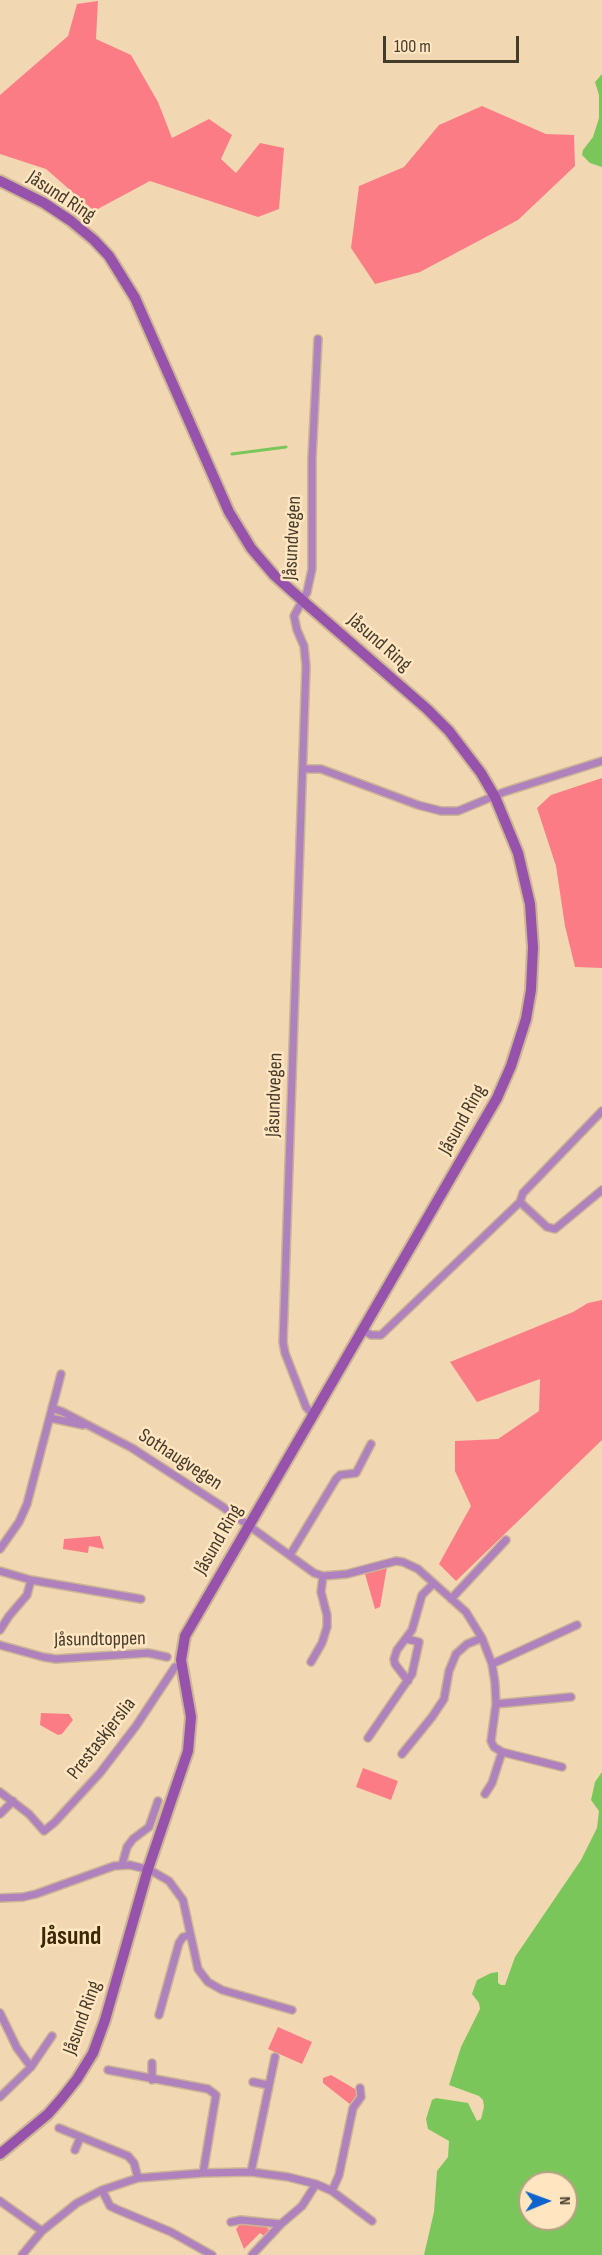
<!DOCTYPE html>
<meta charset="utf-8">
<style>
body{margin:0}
#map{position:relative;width:602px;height:2255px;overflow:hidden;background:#f1d8b3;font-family:"Sofia Sans Condensed",sans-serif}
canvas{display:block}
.north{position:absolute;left:518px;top:2171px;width:60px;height:60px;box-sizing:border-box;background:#ffe5c0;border:2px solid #b5a185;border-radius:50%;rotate:89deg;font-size:16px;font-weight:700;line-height:24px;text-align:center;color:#453b2c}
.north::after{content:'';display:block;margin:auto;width:21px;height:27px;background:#0d64ce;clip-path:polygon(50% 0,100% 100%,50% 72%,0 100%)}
.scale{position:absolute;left:383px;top:36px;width:136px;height:27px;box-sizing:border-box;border:3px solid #453b2c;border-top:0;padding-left:8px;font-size:18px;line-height:21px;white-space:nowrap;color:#453b2c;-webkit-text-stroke:4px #ffe5c0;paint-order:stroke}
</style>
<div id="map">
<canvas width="602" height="2255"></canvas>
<div class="north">N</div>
<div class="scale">100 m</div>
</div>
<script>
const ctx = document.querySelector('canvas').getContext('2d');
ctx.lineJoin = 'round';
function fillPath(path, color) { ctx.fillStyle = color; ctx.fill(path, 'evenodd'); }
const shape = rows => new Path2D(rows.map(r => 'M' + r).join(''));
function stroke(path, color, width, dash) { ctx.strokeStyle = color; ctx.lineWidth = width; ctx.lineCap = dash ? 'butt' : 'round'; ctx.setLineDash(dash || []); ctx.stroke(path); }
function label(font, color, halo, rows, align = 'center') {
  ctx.font = font + ' "Sofia Sans Condensed",sans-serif'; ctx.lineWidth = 5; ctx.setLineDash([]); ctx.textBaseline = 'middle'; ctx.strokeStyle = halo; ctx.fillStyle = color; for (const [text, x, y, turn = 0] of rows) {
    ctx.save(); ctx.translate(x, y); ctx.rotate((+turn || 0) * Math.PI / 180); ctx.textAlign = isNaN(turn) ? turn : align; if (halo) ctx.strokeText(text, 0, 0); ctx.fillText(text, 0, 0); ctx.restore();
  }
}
fillPath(shape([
 [98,1,96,39,131,55,158,102,172,138,209,119,232,135,221,159,236,173,260,143,284,148,279,209,258,217,150,181,94,211,46,169,0,154,0,95,68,36,77,4],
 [482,106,546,134,574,135,575,166,518,220,420,272,375,284,351,248,359,186,404,167,439,125],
 [602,778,602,968,575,967,565,926,556,866,537,808,551,795],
 [602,1300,602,1440,456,1581,439,1564,471,1506,455,1471,455,1441,498,1439,539,1411,540,1379,477,1402,450,1362,573,1312,588,1303],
 [100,1536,104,1549,89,1546,88,1553,63,1549,64,1539],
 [387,1567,380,1607,375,1609,365,1574],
 [41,1713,69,1714,73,1720,62,1734,58,1735,40,1725],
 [363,1768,398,1781,391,1800,356,1787],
 [278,2027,312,2042,302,2064,268,2049],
 [331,2075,355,2089,358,2096,351,2105,323,2083,323,2078],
 [241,2223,265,2225,270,2231,267,2238,260,2233,244,2249,236,2229]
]), '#fc7c85');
fillPath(shape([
 [602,74,602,167,590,163,582,155,583,150,593,137,599,118,599,95,595,82],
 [602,1772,602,2255,424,2255,434,2212,437,2171,448,2157,449,2141,428,2129,426,2119,432,2100,436,2098,468,2103,477,2121,481,2119,484,2107,483,2100,479,2096,449,2085,461,2047,480,2009,479,2003,472,1994,477,1980,491,1973,498,1972,498,1983,501,1985,505,1985,515,1957,581,1860,597,1828,599,1811,591,1800,595,1782],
 [530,2183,566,2183,566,2219,530,2219]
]), '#7bc65b');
stroke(shape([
 [232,454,286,447]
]), '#7bc65b', 3);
const street = shape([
 [303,769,321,769,418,805,441,811,458,811,504,792,602,761],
 [520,1202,547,1227,555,1229,602,1190],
 [363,1330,371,1335,381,1335,520,1202,523,1193,602,1111],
 [52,1408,63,1412,132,1448,223,1507,314,1573,323,1576,347,1574,396,1561,403,1562,418,1569,466,1612,482,1638,492,1664,495,1683,496,1704,491,1741,494,1747,502,1752,562,1767],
 [313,1415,306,1407,285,1353,283,1342,306,666,304,646,297,630,294,616,307,592,312,569,312,459,318,339],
 [50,1418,83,1425],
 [0,1549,19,1522,27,1504,61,1374],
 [290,1555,336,1479,340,1475,356,1473,371,1444],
 [0,1571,31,1580,141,1599],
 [451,1599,506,1540],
 [0,1630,9,1616,27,1595,31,1580],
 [0,1645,43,1657,56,1659,148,1653,167,1657],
 [311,1662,322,1643,327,1627,327,1615,321,1592,323,1576],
 [492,1664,577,1625],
 [408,1681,395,1664,394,1659,397,1650,412,1630,422,1595,433,1584],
 [496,1704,571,1697],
 [368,1738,412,1674,419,1642,407,1639],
 [402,1754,432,1717,444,1699,449,1671,456,1654,467,1644,482,1638],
 [0,1792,29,1814,44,1831,55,1822,100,1773,136,1726,175,1667,182,1666],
 [485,1794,492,1783,502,1752],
 [0,1814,13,1801],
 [122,1865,127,1847,133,1839,149,1827,158,1801],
 [0,1898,23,1897,36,1894,114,1866,130,1865,150,1870,169,1881,183,1900,198,1969,208,1982,222,1990,292,2010],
 [0,2013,17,2048,31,2067],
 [159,2015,179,1943,183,1937,190,1935],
 [108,2070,208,2089,216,2095,203,2173],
 [152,2080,152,2063],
 [253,2082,268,2085],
 [0,2097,31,2067,52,2036],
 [59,2128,128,2156,134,2163,138,2178],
 [75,2150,80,2138],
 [251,2172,275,2057],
 [102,2190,110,2206,116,2209,171,2232,212,2255],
 [332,2191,339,2175,353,2108,361,2097,360,2088],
 [0,2201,42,2231,77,2203,102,2190,138,2178,203,2173,251,2172,288,2177,316,2184,332,2191,372,2221],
 [231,2222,241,2220,281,2224],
 [22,2255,42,2231],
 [252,2255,281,2224,302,2206,316,2184]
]);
const secondary = shape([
 [0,181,44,203,71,221,94,240,109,256,135,298,229,512,251,548,274,575,303,601,427,709,449,731,481,773,495,797,518,853,530,904,533,947,531,990,526,1019,511,1066,497,1098,185,1636,181,1660,191,1717,188,1751,148,1869,105,2020,93,2053,77,2079,62,2098,48,2114,0,2154]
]);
stroke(street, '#cbb595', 10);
stroke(secondary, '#cbb595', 14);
stroke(street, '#af82be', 7);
stroke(secondary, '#9753ac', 10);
label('20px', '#453b2c', '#ffe5c0', [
 ["Jåsund Ring",61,197,33],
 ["Jåsundvegen",293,538,-87],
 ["Jåsund Ring",379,643,41],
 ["Jåsundvegen",275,1095,-88],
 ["Jåsund Ring",463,1120,-61],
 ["Sothaugvegen",180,1460,33],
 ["Jåsund Ring",219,1540,-60],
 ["Jåsundtoppen",100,1640,-1],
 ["Prestaskjerslia",102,1739,-52],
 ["Jåsund Ring",83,2018,-70]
]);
label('bold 26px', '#3c2805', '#ffe5c0', [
 ["Jåsund",71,1937]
]);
</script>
